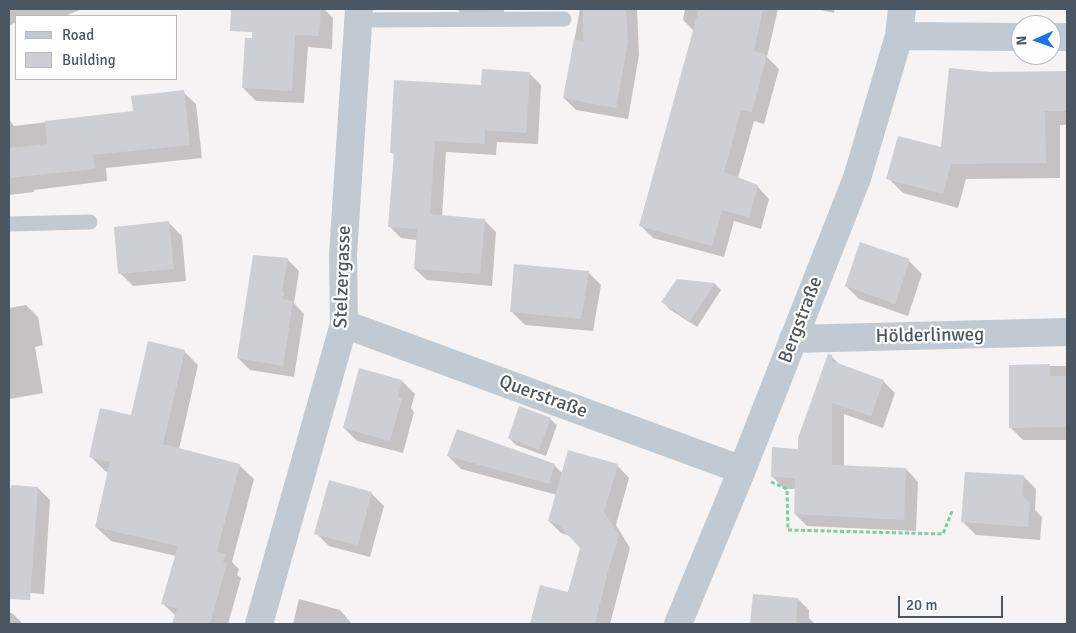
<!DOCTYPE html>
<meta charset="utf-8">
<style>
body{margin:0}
#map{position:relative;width:1076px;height:633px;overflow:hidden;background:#f5f3f3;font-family:Signika,sans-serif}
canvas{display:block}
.frame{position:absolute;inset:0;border:10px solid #4a5661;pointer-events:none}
.legend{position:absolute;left:15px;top:15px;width:162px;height:65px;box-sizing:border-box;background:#fff;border:1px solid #b7bbc0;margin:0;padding:6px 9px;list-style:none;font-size:15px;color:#4a5661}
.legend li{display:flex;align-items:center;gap:10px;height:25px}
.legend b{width:25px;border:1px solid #b7bbc0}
.north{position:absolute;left:1011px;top:15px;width:50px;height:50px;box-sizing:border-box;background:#fff;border:1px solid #b7bbc0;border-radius:50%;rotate:268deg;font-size:14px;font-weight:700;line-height:20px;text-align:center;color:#4a5661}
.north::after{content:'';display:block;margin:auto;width:18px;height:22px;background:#1a73e8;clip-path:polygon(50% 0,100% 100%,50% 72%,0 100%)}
.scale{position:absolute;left:898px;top:596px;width:105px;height:22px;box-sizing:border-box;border:2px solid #4a5661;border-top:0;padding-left:6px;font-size:15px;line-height:18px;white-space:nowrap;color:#4a5661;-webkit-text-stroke:4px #fff;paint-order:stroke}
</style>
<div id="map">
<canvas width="1076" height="633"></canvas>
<div class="frame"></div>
<ul class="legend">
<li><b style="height:6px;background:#c1cad2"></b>Road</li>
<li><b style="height:14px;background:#cdcfd5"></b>Building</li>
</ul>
<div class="north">N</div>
<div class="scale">20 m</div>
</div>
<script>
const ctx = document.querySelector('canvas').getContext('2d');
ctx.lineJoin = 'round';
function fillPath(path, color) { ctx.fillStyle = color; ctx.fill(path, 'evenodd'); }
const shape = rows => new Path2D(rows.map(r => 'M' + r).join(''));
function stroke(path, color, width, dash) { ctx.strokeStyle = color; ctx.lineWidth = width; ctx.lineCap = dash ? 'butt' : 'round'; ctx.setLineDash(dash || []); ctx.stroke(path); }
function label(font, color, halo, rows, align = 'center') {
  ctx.font = font + ' Signika,sans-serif'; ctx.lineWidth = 4.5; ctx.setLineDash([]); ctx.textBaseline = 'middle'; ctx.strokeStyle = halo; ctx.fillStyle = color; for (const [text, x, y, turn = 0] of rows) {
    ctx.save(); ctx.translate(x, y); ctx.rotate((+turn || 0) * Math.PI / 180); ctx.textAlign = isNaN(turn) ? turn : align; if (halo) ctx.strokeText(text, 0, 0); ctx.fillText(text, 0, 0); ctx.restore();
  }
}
fillPath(shape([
 [9,9,83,9,64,16,16,16,16,22,9,26],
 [255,9,324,9,333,18,332,49,308,47,304,103,256,101,243,88,253,39],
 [457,9,504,9,504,15,464,16],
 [580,9,637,9,639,55,628,119,576,110,564,98],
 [685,9,778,9,767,57,779,69,764,124,754,121,738,178,757,186,769,199,761,229,734,221,724,257,653,238,641,226,694,31,683,20],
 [816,9,835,9,834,13],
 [1067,72,1067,125,1060,125,1060,178,966,179,958,208,903,193,888,178,942,149,990,74],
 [529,73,541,85,538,144,497,142,496,155,446,152,442,217,484,220,496,232,492,286,427,280,415,269,417,240,401,238,390,227,395,156,391,152,482,86],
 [183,92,196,104,202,158,106,168,107,181,34,190,34,192,9,195,9,119,14,126,134,112],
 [169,223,182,236,186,281,133,286,120,273],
 [287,259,299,271,294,303,304,314,294,377,250,370,238,358],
 [909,261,922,274,908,316,859,299,846,286],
 [588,272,601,285,593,331,525,325,512,312],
 [677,280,715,284,721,290,697,327,669,309,663,302],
 [26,305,38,317,43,345,35,347,43,393,10,399,9,397,9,308],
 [184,351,198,365,179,449,239,465,254,479,232,562,239,569,237,575,241,578,228,624,173,624,176,616,163,604,176,556,111,541,96,527,109,472,105,471,91,457,132,417],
 [831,356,841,366,883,381,895,393,883,428,844,414,844,467,906,469,918,482,916,531,807,526,795,514,796,489,784,489,772,476,799,450],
 [1010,366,1067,366,1067,440,1023,440,1010,427],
 [402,381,415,394,411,408,414,412,403,453,357,441,344,428],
 [550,419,557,425,546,456,516,445,509,438],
 [448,456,554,465,563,474,617,465,629,478,616,525,630,548,610,624,531,624,541,586,568,593,581,548,570,536,561,533,549,521,557,495,461,469],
 [1023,476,1036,489,1035,510,1042,517,1040,540,976,535,963,522],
 [38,488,50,500,44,594,18,592,9,583,9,489],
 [371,493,384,506,370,557,329,546,316,533],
 [754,595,798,599,809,610,809,618,815,624,752,624],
 [299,599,340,610,352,624,293,624],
 [9,613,12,613,23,624,9,624]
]), '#0003');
fillPath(shape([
 [231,9,321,9,319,36,295,35,292,91,242,88,245,38,252,38,252,32,230,31],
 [583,9,626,9,628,42,616,108,563,98,574,39,583,41],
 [699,9,763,9,754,51,767,55,752,112,741,110,724,172,758,185,749,217,722,210,712,246,639,226],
 [949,68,990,72,1067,71,1067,111,1045,111,1046,163,951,164,943,194,886,179,898,136,941,147],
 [482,69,530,72,526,133,485,130,485,144,435,141,430,214,485,219,480,274,414,269,417,229,388,227,394,153,390,153,394,80,481,85],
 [184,90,190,145,93,155,95,169,9,178,9,148,47,144,45,121,133,111,131,96],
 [169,221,174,269,118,274,114,227],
 [860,242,910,259,895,304,845,286],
 [253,255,288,258,282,292,284,292,283,299,293,301,283,366,237,358],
 [514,264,589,271,581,319,510,312],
 [677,279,715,283,690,321,661,302],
 [148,341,185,350,163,444,240,464,217,551,226,554,223,562,227,563,210,624,172,624,177,608,161,604,178,546,95,527,110,462,89,457,100,408,131,415],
 [828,354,832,355,832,361,884,380,871,416,832,403,832,465,906,468,904,520,794,514,795,478,771,477,772,447,798,449,798,438],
 [1050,364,1050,376,1067,376,1067,427,1009,428,1009,365],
 [359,368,402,380,398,397,402,398,390,441,343,428],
 [519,406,551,418,539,450,508,438],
 [457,429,555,464,549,484,447,456],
 [568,450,618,464,604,512,619,535,608,571,595,624,530,624,540,585,568,592,580,548,558,524,548,521],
 [965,472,1024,475,1022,495,1030,503,1028,527,961,522],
 [329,480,372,492,358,545,314,534],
 [11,485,38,487,30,600,9,599,9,488,11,488],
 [753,594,798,598,796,624,750,624]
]), '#cdcfd5');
stroke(shape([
 [771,482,787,489,788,530,943,534,953,509]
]), '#7ad0a6', 3, [4, 2.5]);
stroke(shape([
 [358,20,564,19],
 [9,224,90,222]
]), '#c1cad2', 15);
stroke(shape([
 [899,36,1021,37],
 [1051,37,1067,37],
 [344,324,742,470],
 [793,339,1067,332],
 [259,624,344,324,343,255,359,9],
 [678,624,742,470,857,178,899,36,902,9]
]), '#c1cad2', 28);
label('19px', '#4a5661', '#fff', [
 ["Stelzergasse",343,277,-88],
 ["Bergstraße",801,320,-69],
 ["Hölderlinweg",930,336,-1],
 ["Querstraße",543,397,20]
]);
</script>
